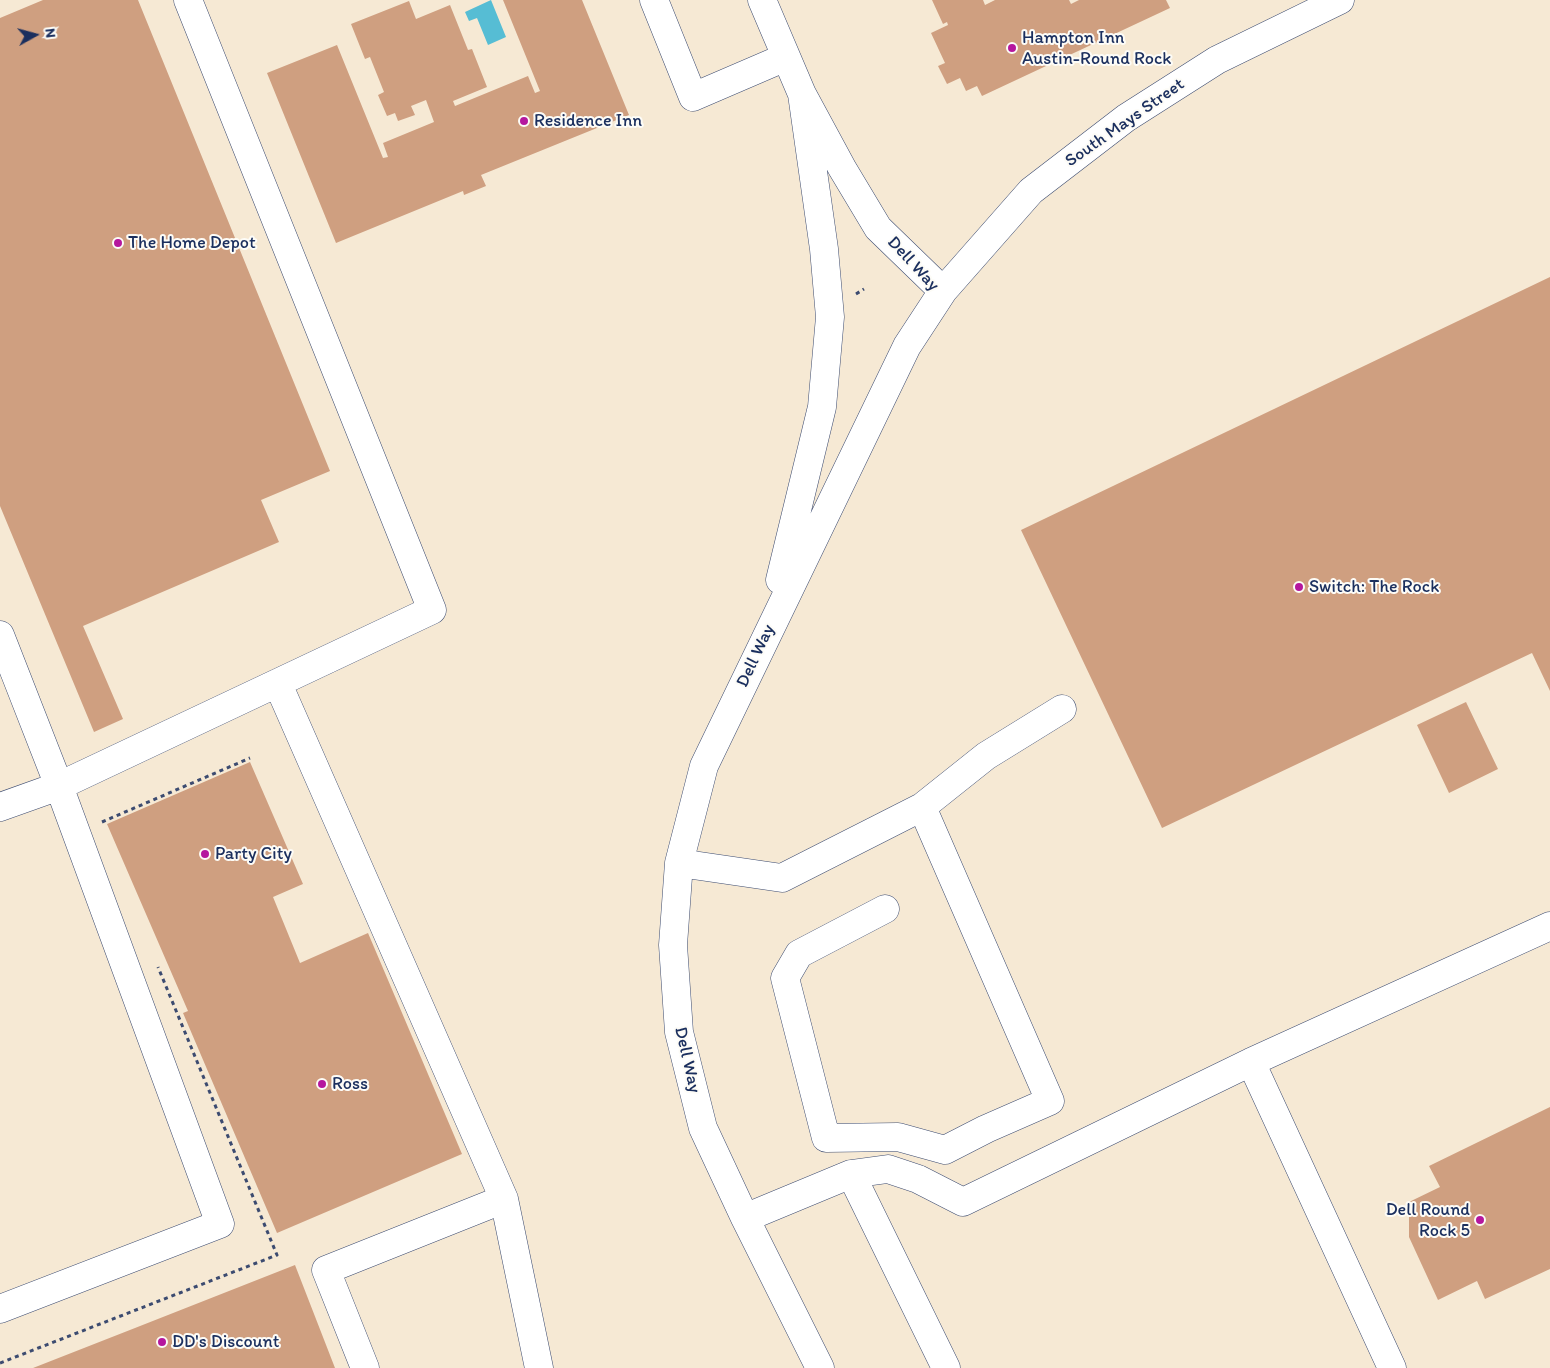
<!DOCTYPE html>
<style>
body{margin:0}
#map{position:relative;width:1550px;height:1368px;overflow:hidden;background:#f6e9d4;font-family:Itim,sans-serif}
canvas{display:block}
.north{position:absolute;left:10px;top:10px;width:50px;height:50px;-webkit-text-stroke:4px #fdfcf7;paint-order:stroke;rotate:83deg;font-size:14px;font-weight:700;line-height:20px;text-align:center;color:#1b2f5e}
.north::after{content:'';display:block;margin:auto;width:18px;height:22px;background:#1b2f5e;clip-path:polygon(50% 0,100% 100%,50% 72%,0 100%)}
</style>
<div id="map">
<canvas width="1550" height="1368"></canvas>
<div class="north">N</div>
</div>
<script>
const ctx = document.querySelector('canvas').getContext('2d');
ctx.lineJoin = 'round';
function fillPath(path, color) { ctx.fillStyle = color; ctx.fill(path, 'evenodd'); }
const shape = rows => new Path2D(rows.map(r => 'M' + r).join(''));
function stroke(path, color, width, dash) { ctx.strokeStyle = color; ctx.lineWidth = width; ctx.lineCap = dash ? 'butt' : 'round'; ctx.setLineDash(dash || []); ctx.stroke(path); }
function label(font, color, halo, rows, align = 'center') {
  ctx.font = font + ' Itim,sans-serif'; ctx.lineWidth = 4; ctx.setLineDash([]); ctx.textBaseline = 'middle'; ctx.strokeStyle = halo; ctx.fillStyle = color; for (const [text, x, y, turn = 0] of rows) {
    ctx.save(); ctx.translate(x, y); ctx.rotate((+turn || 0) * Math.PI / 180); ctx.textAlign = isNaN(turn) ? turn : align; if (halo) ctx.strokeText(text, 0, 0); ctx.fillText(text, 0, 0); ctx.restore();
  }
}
fillPath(shape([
 [491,0,506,37,488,45,477,18,469,21,465,12]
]), '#56bdd4');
fillPath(shape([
 [43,0,138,0,330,471,261,500,279,542,83,626,123,719,94,732,0,506,0,18],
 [503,0,582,0,629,115,481,175,486,186,464,195,463,191,336,243,267,73,337,45,383,158,388,157,383,143,434,122,426,100,411,106,415,115,398,121,395,113,387,116,378,95,384,92,370,57,365,59,351,24,409,1,416,19,450,5,468,50,472,49,487,87,453,101,455,106,528,76,535,93,540,91],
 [932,0,983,0,985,5,995,0,1069,0,1071,4,1079,0,1166,0,1170,8,982,96,977,86,966,91,960,78,947,84,938,66,945,63,931,33,948,25,947,22,943,24],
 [1550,277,1550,691,1532,653,1162,828,1021,530],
 [1466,702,1498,769,1449,793,1417,725],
 [250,762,303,884,273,897,300,963,368,933,462,1154,277,1233,183,1013,188,1011,107,824],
 [1550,1107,1550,1269,1485,1299,1477,1281,1438,1300,1409,1237,1409,1202,1440,1187,1429,1166],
 [295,1265,335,1368,33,1368,135,1328]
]), '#cf9f80');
const minor = shape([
 [654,0,693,97,786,57],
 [762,0,802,94,842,168,878,228,943,291],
 [780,580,822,407,830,317,824,249,802,94],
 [0,635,59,786,220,1224,0,1309],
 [278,684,504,1199,539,1368],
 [0,807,59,786,432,610,188,0],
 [922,807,986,756,1062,709],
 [679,863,782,878,922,807,1050,1101,986,1129,945,1150,898,1137,826,1138,785,978,799,954,885,909],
 [1251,1062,1392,1368],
 [851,1174,946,1368],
 [745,1218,851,1174,888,1169,918,1179,963,1202,1251,1062,1550,926],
 [365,1368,326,1270,504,1199],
 [820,1368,745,1218,703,1128,679,1032,673,945,679,863,704,766,907,346,943,291,1031,191,1126,118,1217,60,1340,0]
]);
stroke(minor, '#3c4b70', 29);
stroke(shape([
 [856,294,864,289],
 [102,822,250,758],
 [0,1363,277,1255,158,967]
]), '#3c4b70', 3, [4, 4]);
stroke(minor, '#fff', 28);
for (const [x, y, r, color] of [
 [1012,48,5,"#b5179e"],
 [524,121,5,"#b5179e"],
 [118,243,5,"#b5179e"],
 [1299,587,5,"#b5179e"],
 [205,854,5,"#b5179e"],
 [322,1084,5,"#b5179e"],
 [1480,1220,5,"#b5179e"],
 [162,1342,5,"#b5179e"]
]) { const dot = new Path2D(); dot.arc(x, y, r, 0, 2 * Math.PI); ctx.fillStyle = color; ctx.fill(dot); stroke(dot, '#fdfcf7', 2); }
label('18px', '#1b2f5e', '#fdfcf7', [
 ["Hampton Inn",1022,38],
 ["Austin-Round Rock",1022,59],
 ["Residence Inn",534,121],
 ["The Home Depot",128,243],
 ["Switch: The Rock",1309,587],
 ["Party City",215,854],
 ["Ross",332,1084],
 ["Dell Round",1470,1210,"right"],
 ["Rock 5",1470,1231,"right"],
 ["DD's Discount",172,1342]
], 'left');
label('18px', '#1b2f5e', '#fdfcf7', [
 ["South Mays Street",1125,123,-35],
 ["Dell Way",913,264,47],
 ["Dell Way",756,656,-65],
 ["Dell Way",687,1060,77]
]);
</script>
